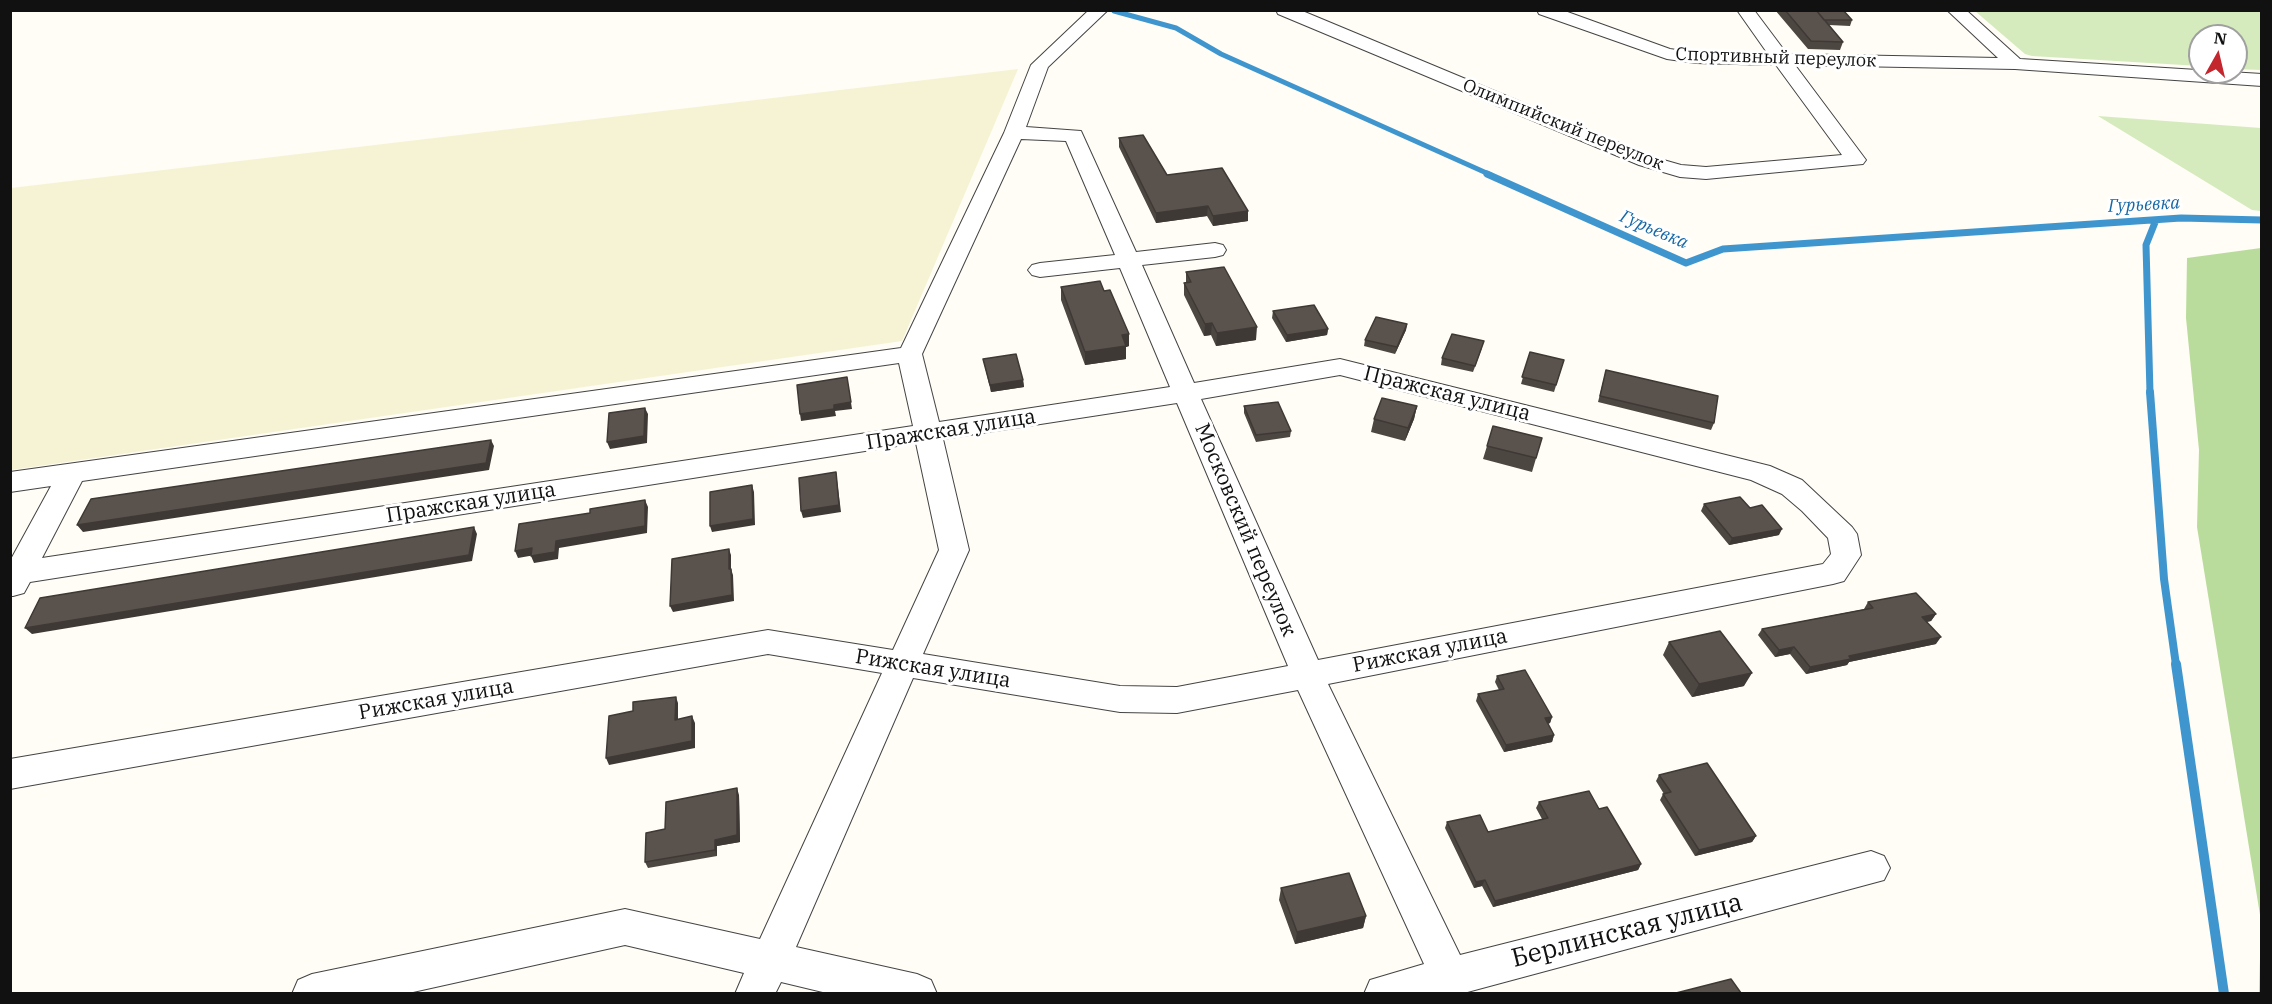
<!DOCTYPE html>
<meta charset="utf-8">
<style>
body{margin:0}
#map{position:relative;width:2272px;height:1004px;overflow:hidden;background:#fffdf5;font-family:"IBM Plex Serif",serif}
canvas{display:block}
.frame{position:absolute;inset:0;border:12px solid #111;pointer-events:none}
.north{position:absolute;left:2188px;top:24px;width:60px;height:60px;box-sizing:border-box;background:#fff;border:2px solid #a0a0a0;border-radius:50%;rotate:8deg;font-size:16px;font-weight:700;line-height:24px;text-align:center;color:#111}
.north::after{content:'';display:block;margin:auto;width:21px;height:27px;background:#c4262e;clip-path:polygon(50% 0,100% 100%,50% 72%,0 100%)}
</style>
<div id="map">
<canvas width="2272" height="1004"></canvas>
<div class="frame"></div>
<div class="north">N</div>
</div>
<script>
const ctx = document.querySelector('canvas').getContext('2d');
ctx.lineJoin = 'round';
function fillPath(path, color) { ctx.fillStyle = color; ctx.fill(path, 'evenodd'); }
const shape = rows => new Path2D(rows.map(r => 'M' + r).join(''));
function stroke(path, color, width, dash) { ctx.strokeStyle = color; ctx.lineWidth = width; ctx.lineCap = dash ? 'butt' : 'round'; ctx.setLineDash(dash || []); ctx.stroke(path); }
function label(font, color, halo, rows, align = 'center') {
  ctx.font = font + ' "IBM Plex Serif",serif'; ctx.lineWidth = 6; ctx.setLineDash([]); ctx.textBaseline = 'middle'; ctx.strokeStyle = halo; ctx.fillStyle = color; for (const [text, x, y, turn = 0] of rows) {
    ctx.save(); ctx.translate(x, y); ctx.rotate((+turn || 0) * Math.PI / 180); ctx.textAlign = isNaN(turn) ? turn : align; if (halo) ctx.strokeText(text, 0, 0); ctx.fillText(text, 0, 0); ctx.restore();
  }
}
fillPath(shape([
 [1018,69,902,341,11,470,11,188]
]), '#f6f3d4');
fillPath(shape([
 [1975,11,2261,11,2261,70,2236,69,2236,36,2200,36,2200,66,2032,56,2025,54],
 [2098,116,2261,128,2261,211,2252,210]
]), '#d5ebbd');
fillPath(shape([
 [2261,248,2262,993,2259,994,2261,921,2197,527,2199,450,2186,318,2187,258]
]), '#b9dc9c');
stroke(shape([
 [1114,11,1176,28,1221,54,1491,175]
]), '#3f96cf', 5);
stroke(shape([
 [1487,174,1686,263,1723,249,2181,218,2262,220],
 [2150,393,2146,245,2156,220]
]), '#3f96cf', 7);
stroke(shape([
 [2150,392,2164,579,2176,665]
]), '#3f96cf', 8);
stroke(shape([
 [2176,664,2224,994]
]), '#3f96cf', 10);
const minor = shape([
 [1089,10,1108,10,1048,67,1026,127,1081,131,1136,252,1215,243,1223,245,1226,250,1223,255,1215,257,1142,265,1194,383,1340,359,1770,466,1802,480,1852,527,1857,534,1861,555,1844,581,1833,584,1328,684,1460,955,1871,851,1884,856,1890,868,1884,880,1460,994,1364,994,1370,980,1424,964,1298,690,1177,713,1120,712,913,678,796,947,917,974,931,980,937,994,831,994,781,982,775,994,735,994,744,973,625,945,404,994,292,994,298,980,312,974,625,909,760,939,882,673,768,654,10,789,10,759,768,630,893,650,939,550,916,443,30,582,24,593,13,596,10,596,10,561,51,486,10,492,10,472,901,348,1004,133,1031,65,1089,10],
 [1021,139,1066,141,1115,255,1040,263,1032,265,1028,270,1032,275,1040,277,1120,268,1170,387,939,422,922,354,1021,139],
 [899,363,913,426,42,558,82,481,899,363],
 [1340,375,1751,480,1782,494,1802,511,1828,538,1831,554,1823,564,1318,660,1201,399,1340,375],
 [1177,403,1288,666,1177,687,1120,686,923,654,969,550,943,439,1177,403],
 [1276,10,1300,10,1653,157,1681,165,1706,167,1842,155,1776,65,1696,63,1667,59,1539,14,1537,10,1562,10,1670,49,1696,53,1768,54,1737,10,1754,10,1787,54,1998,58,1947,10,1966,10,2020,59,2262,74,2262,86,2015,69,1795,65,1866,160,1863,164,1706,179,1680,177,1639,165,1278,14,1276,10]
]);
stroke(minor, '#444', 2);
fillPath(minor, '#fff');
fillPath(shape([
 [1775,10,1843,10,1852,20,1850,26,1829,25,1843,42,1840,50,1808,49],
 [1119,138,1167,175,1248,211,1248,221,1213,226,1207,216,1156,223,1119,147],
 [1186,272,1256,340,1216,346,1211,335,1204,336,1184,295,1184,283,1186,282],
 [1061,287,1104,291,1129,334,1129,346,1126,347,1126,359,1085,365,1061,300],
 [1273,311,1328,329,1327,335,1286,342,1272,318],
 [1407,324,1406,330,1395,354,1364,346,1365,340],
 [1482,348,1473,372,1441,365,1442,358],
 [1530,352,1564,360,1554,392,1521,384],
 [983,359,1023,380,1024,387,991,392],
 [1606,370,1714,423,1711,430,1598,402],
 [1244,406,1291,431,1290,437,1256,442,1244,413],
 [1417,406,1414,419,1405,441,1371,432,1374,419],
 [1542,438,1532,472,1483,459,1487,446],
 [1704,504,1750,508,1779,535,1729,545,1701,511],
 [1868,602,1936,614,1931,621,1927,622,1936,644,1849,662,1847,665,1806,674,1790,654,1775,657,1758,635,1762,629,1865,609,1864,609],
 [1669,642,1744,686,1692,697,1663,655],
 [1497,676,1552,717,1550,723,1548,724,1554,735,1552,742,1504,752,1476,701,1478,694,1499,690,1495,682],
 [1659,775,1756,836,1752,842,1695,856,1660,800,1663,794,1664,794,1656,781],
 [739,795,740,842,717,846,717,856,648,868,645,862,665,829],
 [1539,802,1641,864,1638,870,1493,907,1482,886,1474,888,1445,828,1447,822,1488,832,1542,819,1536,808],
 [1281,888,1366,916,1363,928,1295,944,1279,900]
]), '#4d4742');
fillPath(shape([
 [1208,206,1207,216,1156,223,1156,213],
 [1248,211,1248,221,1213,226,1213,216],
 [1212,323,1211,335,1204,336,1205,324],
 [1407,324,1406,330,1395,354,1397,347],
 [1257,327,1256,340,1216,346,1217,333],
 [1328,329,1327,335,1286,342,1287,335],
 [1129,334,1129,346,1126,347,1126,359,1085,365,1085,352,1122,335],
 [847,377,852,409,835,411,836,416,801,421,800,414,834,405],
 [1023,380,1024,387,991,392,990,385],
 [1417,406,1414,419,1405,441,1408,428],
 [645,408,648,414,647,443,610,449,607,442],
 [491,440,494,446,489,470,83,532,77,525],
 [836,472,841,512,803,518,801,511],
 [752,485,754,492,755,525,712,532,710,526],
 [645,500,648,507,647,533,559,548,558,559,534,563,531,556,556,541],
 [474,527,477,534,472,561,32,634,25,628],
 [1782,529,1779,535,1729,545,1732,538],
 [532,548,535,555,518,558,515,551],
 [729,549,731,555,731,569,733,575,734,601,673,612,670,606,729,569],
 [1936,614,1931,621,1918,623,1922,617],
 [1941,637,1936,644,1849,662,1847,665,1806,674,1810,667,1849,656],
 [1794,647,1790,654,1775,657,1779,650],
 [1752,673,1744,686,1692,697,1699,684],
 [676,697,678,703,678,726,675,720],
 [692,716,695,723,695,748,609,765,606,758],
 [1552,717,1550,723,1542,725,1545,718],
 [1554,735,1552,742,1504,752,1506,745],
 [737,788,739,795,740,842,717,846,717,856,715,850,715,840],
 [1756,836,1752,842,1695,856,1699,850],
 [1641,864,1638,870,1493,907,1495,901],
 [1485,880,1482,886,1474,888,1476,882],
 [1366,916,1363,928,1295,944,1297,932]
]), '#3f3936');
const building = shape([
 [1785,10,1816,10,1843,42,1811,41,1785,10],
 [1816,10,1843,10,1852,20,1824,20,1816,10],
 [1143,135,1167,175,1222,168,1248,211,1213,216,1208,206,1156,213,1119,138,1143,135],
 [1224,267,1257,327,1217,333,1212,323,1205,324,1184,283,1191,282,1186,272,1224,267],
 [1100,281,1104,291,1110,290,1129,334,1122,335,1126,346,1085,352,1061,287,1100,281],
 [1314,305,1328,329,1287,335,1273,311,1314,305],
 [1376,317,1407,324,1397,347,1365,340,1376,317],
 [1452,334,1484,341,1475,366,1442,358,1452,334],
 [1530,352,1564,360,1556,385,1522,377,1530,352],
 [1016,354,1023,380,990,385,983,359,1016,354],
 [1606,370,1718,396,1714,423,1600,396,1606,370],
 [847,377,851,402,834,405,834,409,800,414,797,385,847,377],
 [1382,398,1417,406,1408,428,1374,419,1382,398],
 [1278,402,1291,431,1256,435,1244,406,1278,402],
 [645,408,644,436,607,442,609,413,645,408],
 [1493,426,1542,438,1536,458,1487,446,1493,426],
 [491,440,486,463,77,525,91,499,491,440],
 [836,472,839,505,801,511,799,478,836,472],
 [752,485,753,519,710,526,710,492,752,485],
 [1740,497,1750,508,1762,505,1782,529,1732,538,1704,504,1740,497],
 [645,500,645,526,556,541,555,552,531,556,532,548,515,551,519,524,590,513,590,509,645,500],
 [474,527,469,555,25,628,40,598,474,527],
 [729,549,729,569,731,569,732,595,670,606,672,559,729,549],
 [1916,593,1936,614,1922,617,1941,637,1849,656,1851,659,1810,667,1794,647,1779,650,1762,629,1873,608,1868,602,1916,593],
 [1720,631,1752,673,1699,684,1669,642,1720,631],
 [1525,670,1552,717,1545,718,1554,735,1506,745,1478,694,1504,689,1497,676,1525,670],
 [676,697,675,720,692,716,692,741,606,758,609,716,633,711,633,702,676,697],
 [1707,763,1756,836,1699,850,1663,794,1671,792,1659,775,1707,763],
 [737,788,737,835,715,840,715,850,645,862,646,833,665,829,666,802,737,788],
 [1589,791,1599,809,1607,807,1641,864,1495,901,1485,880,1476,882,1447,822,1480,815,1488,832,1548,818,1539,802,1589,791],
 [1349,873,1366,916,1297,932,1281,888,1349,873],
 [1731,979,1741,993,1676,993,1731,979]
]);
fillPath(building, '#5a524d');
stroke(building, '#3f3936', 1.5);
label('18px', '#111', '#fff', [
 ["Спортивный переулок",1776,58,2],
 ["Олимпийский переулок",1563,125,22]
]);
label('italic 18px', '#1768a6', '#fff', [
 ["Гурьевка",2144,205,-3],
 ["Гурьевка",1654,230,23]
]);
label('21px', '#111', '#fff', [
 ["Пражская улица",1447,394,14],
 ["Пражская улица",951,430,-9],
 ["Пражская улица",471,503,-9],
 ["Московский переулок",1245,530,67],
 ["Рижская улица",1430,651,-11],
 ["Рижская улица",933,669,9],
 ["Рижская улица",436,700,-10]
]);
label('26px', '#111', '#fff', [
 ["Берлинская улица",1627,931,-14]
]);
</script>
